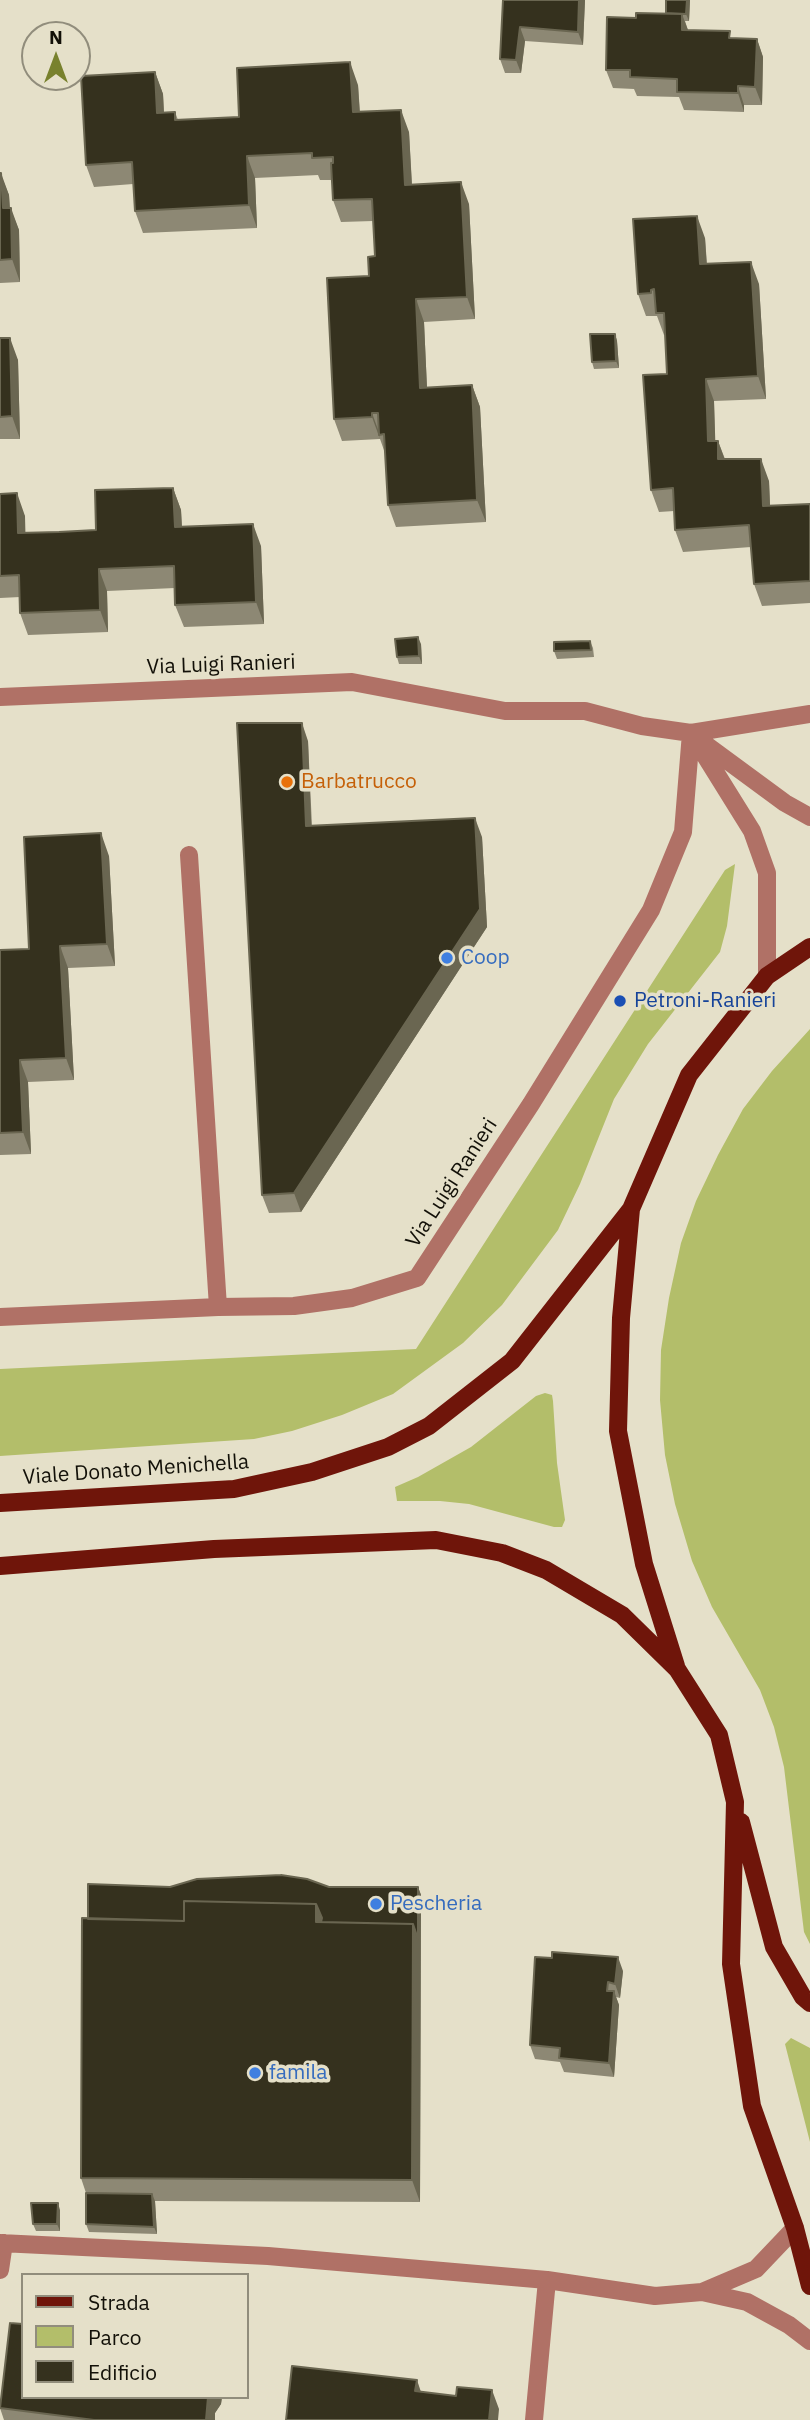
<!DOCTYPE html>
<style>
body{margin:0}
#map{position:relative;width:810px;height:2420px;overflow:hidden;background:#e5e0c9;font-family:"IBM Plex Sans",sans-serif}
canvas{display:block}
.legend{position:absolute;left:21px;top:2273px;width:228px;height:126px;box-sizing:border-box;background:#e5e0c9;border:2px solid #918d7c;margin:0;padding:9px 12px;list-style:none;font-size:21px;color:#121008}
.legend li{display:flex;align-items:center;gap:14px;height:35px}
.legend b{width:35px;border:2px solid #918d7c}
.north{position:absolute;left:21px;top:21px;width:70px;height:70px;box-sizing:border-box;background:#e5e0c9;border:2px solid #918d7c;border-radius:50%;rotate:0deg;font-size:19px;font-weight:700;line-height:28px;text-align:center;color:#121008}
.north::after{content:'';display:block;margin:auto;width:24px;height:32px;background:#78812d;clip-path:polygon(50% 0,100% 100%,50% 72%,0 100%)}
</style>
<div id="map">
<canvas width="810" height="2420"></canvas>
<ul class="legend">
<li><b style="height:9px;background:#6f150a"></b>Strada</li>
<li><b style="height:19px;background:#b3be6a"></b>Parco</li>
<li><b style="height:19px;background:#35311e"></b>Edificio</li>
</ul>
<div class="north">N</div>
</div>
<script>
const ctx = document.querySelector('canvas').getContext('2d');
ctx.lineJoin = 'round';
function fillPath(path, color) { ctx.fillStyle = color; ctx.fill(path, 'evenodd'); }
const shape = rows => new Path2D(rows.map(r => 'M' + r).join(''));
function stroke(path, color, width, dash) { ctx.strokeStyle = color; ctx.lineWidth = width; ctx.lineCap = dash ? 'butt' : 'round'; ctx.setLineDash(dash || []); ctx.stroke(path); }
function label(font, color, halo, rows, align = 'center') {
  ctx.font = font + ' "IBM Plex Sans",sans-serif'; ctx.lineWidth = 7; ctx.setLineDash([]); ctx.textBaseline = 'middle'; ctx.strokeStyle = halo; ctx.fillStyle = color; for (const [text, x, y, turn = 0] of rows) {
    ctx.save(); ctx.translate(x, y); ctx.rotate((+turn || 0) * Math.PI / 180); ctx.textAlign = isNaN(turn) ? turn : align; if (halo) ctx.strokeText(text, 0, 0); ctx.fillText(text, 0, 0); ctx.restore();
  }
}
fillPath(shape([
 [735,864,727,926,720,952,648,1044,614,1099,580,1184,558,1230,502,1305,463,1343,393,1394,342,1415,292,1431,254,1439,0,1456,0,1369,416,1349,725,870],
 [810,1029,810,1944,804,1932,784,1767,774,1727,760,1690,712,1607,692,1561,675,1504,665,1455,660,1400,661,1350,669,1298,681,1243,696,1201,718,1155,743,1109,772,1071],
 [545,1393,552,1395,553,1401,557,1463,565,1520,562,1527,554,1527,469,1504,440,1501,397,1501,395,1487,418,1477,471,1447,536,1396],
 [791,2038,810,2048,810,2142,785,2044]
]), '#b3be6a');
stroke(shape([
 [0,697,352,682,505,711,585,711,642,726,691,733,810,714],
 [691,733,752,831,767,873,767,976],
 [698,739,785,803,810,817],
 [189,855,218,1307],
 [0,1317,218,1307,294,1306,352,1298,417,1278,531,1104,651,910,683,832,691,733],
 [0,2243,268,2256,547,2280,655,2296,702,2292,756,2269,795,2228],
 [0,2270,4,2243],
 [702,2292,747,2302,789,2325,810,2341],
 [534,2420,547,2280]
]), '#b07166', 18);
stroke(shape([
 [631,1209,621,1318,618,1431,644,1564,676,1666],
 [0,1503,234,1489,312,1472,388,1447,429,1426,512,1361,631,1209,689,1075,767,976,810,947],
 [0,1566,214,1549,436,1540,502,1553,546,1570,622,1615,677,1669,719,1735,735,1802,731,1964,752,2106,795,2228,810,2286],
 [741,1822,774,1947,803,1997,810,2003]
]), '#6f150a', 18);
fillPath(shape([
 [503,0,585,0,583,45,525,41,521,73,505,73,500,59],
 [690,0,689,21,685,21,688,30,732,38,757,39,763,57,762,105,744,105,744,112,684,110,679,97,637,96,634,89,613,88,606,70,636,18,666,14],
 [155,72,163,94,164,113,175,112,178,120,239,117,358,85,360,112,409,132,412,184,469,204,475,319,424,322,427,388,472,385,480,407,486,522,396,527,388,505,385,453,380,439,342,441,334,419,369,276,375,256,373,221,341,222,333,200,332,180,320,180,318,175,255,178,257,228,143,233,135,211,133,184,94,187,86,165],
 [0,173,9,195,10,208,19,230,20,282,0,283],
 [705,238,707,264,759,284,766,399,714,401,715,441,718,441,725,459,769,481,770,506,810,504,810,603,762,606,754,584,751,547,683,552,675,530,674,511,659,512,651,490,667,374,665,335,664,335,657,316,646,316,638,294],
 [615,334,617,341,619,368,594,369,592,362],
 [0,338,18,360,20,439,0,439],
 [173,488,181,510,182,527,261,546,264,624,184,627,175,605,175,588,107,591,108,632,28,635,20,613,20,597,0,598,0,494,25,516,25,533,96,530],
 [590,641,593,648,594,657,557,659,554,651],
 [421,644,422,664,399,664,397,657],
 [308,741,312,826,482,837,487,927,301,1212,269,1213,262,1195],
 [109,856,115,966,68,968,74,1080,28,1082,31,1154,0,1155,0,950,29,949],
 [170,1887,418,1887,421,1895,420,2202,155,2201,157,2234,89,2232,86,2224,86,2193,81,2178,88,1919],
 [623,1971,620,1998,616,1997,619,2005,614,2077,564,2072,560,2062,535,2059,530,2045],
 [60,2210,60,2231,36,2231,33,2224],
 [23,2397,222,2397,221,2404,215,2413,215,2420,4,2420,0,2408]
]), '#8d8874');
fillPath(shape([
 [579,0,585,0,583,45,578,32],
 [687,0,690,0,689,21,686,14],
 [682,14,689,33,682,30],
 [520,27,525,41,521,73,516,60],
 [757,39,763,57,762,105,755,87],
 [350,62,358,85,361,134,353,112],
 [155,72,163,94,165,135,157,113],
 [738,86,744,105,744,112,738,93],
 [401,110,409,132,413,207,405,185],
 [247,156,255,178,257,228,249,205],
 [1,173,9,195,11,230,3,208],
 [461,182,469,204,475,319,467,297],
 [11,208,19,230,20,282,12,259],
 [697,216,705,238,708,286,700,264],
 [751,262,759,284,766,399,758,376],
 [416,299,424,322,428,410,420,388],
 [615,334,617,341,619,368,616,361],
 [10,338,18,360,20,439,12,416],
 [706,379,714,401,716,463,708,441],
 [472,385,480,407,486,522,477,500],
 [372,413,380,435,379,435,380,439,372,417],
 [718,441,726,463,718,459],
 [761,459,769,481,771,528,763,506],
 [173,488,181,510,183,549,175,527],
 [17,493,25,516,26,556,18,533],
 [253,524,261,546,264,624,256,602],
 [99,569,107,591,108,632,100,610],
 [418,637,421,644,422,664,419,656],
 [302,723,308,741,312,844,306,826],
 [475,818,482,837,487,927,301,1212,294,1193],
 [101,833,109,856,115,966,107,944],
 [60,946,68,968,74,1080,66,1058],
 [20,1060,28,1082,31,1154,23,1132],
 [418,1887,421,1895,420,2202,412,2180,413,1924],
 [316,1904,324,1926,316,1922],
 [618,1957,623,1971,620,1998,615,1984],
 [614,1991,619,2005,614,2077,609,2063],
 [152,2194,155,2201,157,2234,154,2227],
 [58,2203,60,2210,60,2231,57,2224],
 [417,2380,423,2398,415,2391],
 [492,2390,499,2409,498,2420,489,2420],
 [208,2397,222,2397,221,2404,215,2413,215,2420,206,2420]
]), '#6a6651');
const building = shape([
 [503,0,579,0,578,32,520,27,516,60,500,59,503,0],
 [666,0,687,0,686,14,666,13,666,0],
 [636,13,682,14,682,30,730,31,729,38,757,39,755,87,738,86,738,93,677,92,677,79,630,77,630,70,606,70,607,17,636,18,636,13],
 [350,62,353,112,401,110,405,185,461,182,467,297,416,299,420,388,472,385,477,500,388,505,384,434,379,435,378,413,372,413,372,417,334,419,327,278,369,276,368,257,375,256,372,199,333,200,331,163,333,163,333,157,312,158,312,153,247,156,249,205,135,211,132,162,86,165,81,76,155,72,157,113,175,112,175,120,239,117,237,68,350,62],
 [0,173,1,173,3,208,11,208,12,259,0,260,0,173],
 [697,216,700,264,751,262,758,376,706,379,708,441,718,441,718,459,761,459,763,506,810,504,810,581,754,584,749,525,675,530,673,488,651,490,643,375,667,374,664,313,656,313,654,289,651,290,651,293,638,294,633,219,697,216],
 [590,334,615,334,616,361,592,362,590,334],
 [0,338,10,338,12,416,0,417,0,338],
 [173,488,175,527,253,524,256,602,175,605,174,566,99,569,100,610,20,613,19,575,0,576,0,494,17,493,18,533,59,532,96,530,95,490,173,488],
 [418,637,419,656,397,657,395,639,418,637],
 [590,641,591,650,554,651,554,642,590,641],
 [237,723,302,723,306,826,475,818,480,909,294,1193,262,1195,237,723],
 [101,833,107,944,60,946,66,1058,20,1060,23,1132,0,1133,0,950,29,949,24,837,101,833],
 [281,1875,307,1879,329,1887,418,1887,418,1939,413,1924,321,1922,322,1918,316,1904,184,1901,184,1921,88,1919,88,1884,170,1887,197,1879,281,1875],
 [184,1901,316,1904,316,1922,413,1924,412,2180,81,2178,82,1918,184,1921,184,1901],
 [552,1952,618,1957,615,1984,608,1982,607,1991,614,1991,609,2063,559,2058,560,2048,530,2045,535,1957,552,1958,552,1952],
 [86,2193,152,2194,154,2227,86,2224,86,2193],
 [31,2203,58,2203,57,2224,33,2224,31,2203],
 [10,2323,23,2324,23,2397,208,2397,206,2420,94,2420,0,2408,10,2323],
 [292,2366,417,2380,415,2391,456,2396,457,2387,492,2390,489,2420,286,2420,292,2366]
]);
fillPath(building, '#35311e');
stroke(building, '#6a6651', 2);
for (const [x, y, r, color] of [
 [287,782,7,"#e8710a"],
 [447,958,7,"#3f7fe0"],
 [620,1001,7,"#1a4fb4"],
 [376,1904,7,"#3f7fe0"],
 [255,2073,7,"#3f7fe0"]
]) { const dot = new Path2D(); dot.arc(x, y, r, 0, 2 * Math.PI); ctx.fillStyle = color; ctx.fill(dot); stroke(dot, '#e5e0c9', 2.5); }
label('21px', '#121008', '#e5e0c9', [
 ["Via Luigi Ranieri",221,665,-2],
 ["Via Luigi Ranieri",452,1183,-57],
 ["Viale Donato Menichella",136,1470,-4]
]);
label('21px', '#c56008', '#e5e0c9', [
 ["Barbatrucco",301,782]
], 'left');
label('21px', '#366cbe', '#e5e0c9', [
 ["Coop",461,958],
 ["Pescheria",390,1904],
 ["famila",269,2073]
], 'left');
label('21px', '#164399', '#e5e0c9', [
 ["Petroni-Ranieri",634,1001]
], 'left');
</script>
